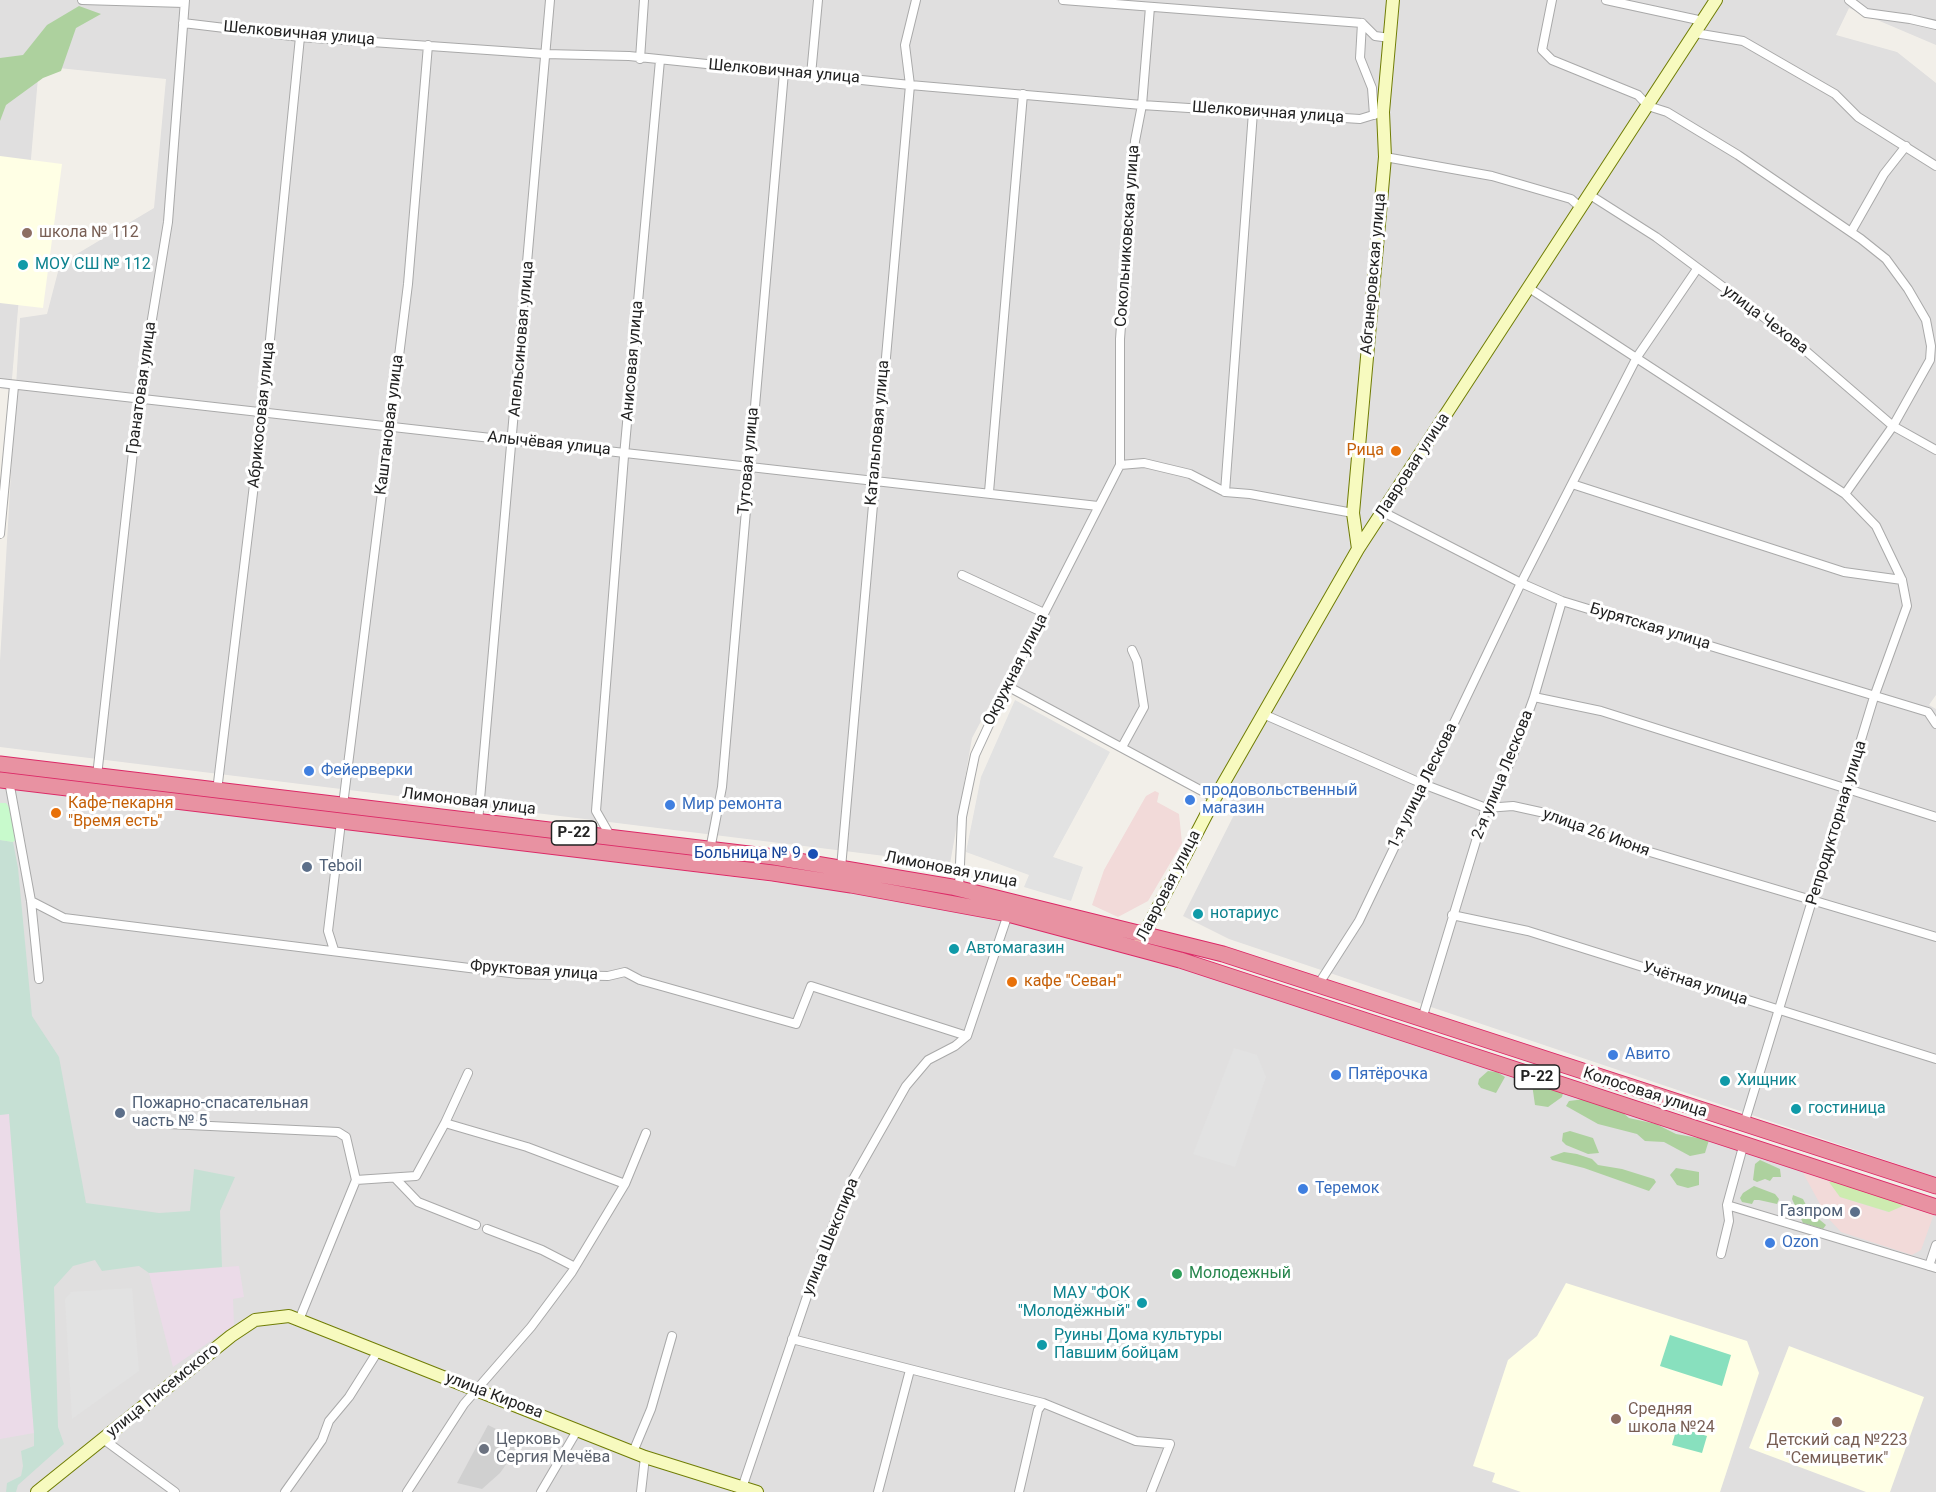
<!DOCTYPE html>
<meta charset="utf-8">
<style>
body{margin:0}
canvas{display:block;background:#f2efe9}
</style>
<canvas width="1936" height="1492"></canvas>
<script>
const ctx = document.querySelector('canvas').getContext('2d');
ctx.lineJoin = 'round';
function fillPath(path, color) { ctx.fillStyle = color; ctx.fill(path, 'evenodd'); }
const shape = rows => new Path2D(rows.map(r => 'M' + r).join(''));
function stroke(path, color, width, dash) { ctx.strokeStyle = color; ctx.lineWidth = width; ctx.lineCap = dash ? 'butt' : 'round'; ctx.setLineDash(dash || []); ctx.stroke(path); }
function label(font, color, halo, rows, align = 'center') {
  ctx.font = font + ' Roboto,sans-serif'; ctx.lineWidth = 6; ctx.setLineDash([]); ctx.textBaseline = 'middle'; ctx.strokeStyle = halo; ctx.fillStyle = color; for (const [text, x, y, turn = 0] of rows) {
    ctx.save(); ctx.translate(x, y); ctx.rotate((+turn || 0) * Math.PI / 180); ctx.textAlign = isNaN(turn) ? turn : align; if (halo) ctx.strokeText(text, 0, 0); ctx.fillText(text, 0, 0); ctx.restore();
  }
}
fillPath(shape([
 [0,0,1936,0,1936,45,1849,8,1836,35,1897,52,1936,83,1936,695,1929,705,1936,709,1936,1177,1229,939,1183,916,1239,805,1003,680,972,738,950,864,0,747,0,661,20,318,47,314,60,264,154,208,166,79,39,66,11,390,0,388],
 [0,784,867,894,1014,922,1296,1000,1936,1210,1936,1492,756,1492,728,1486,731,1492,0,1492]
]), '#e0dfdf');
fillPath(shape([
 [1155,791,1159,793,1157,802,1179,814,1182,843,1148,901,1118,917,1092,905,1104,870,1146,796],
 [1802,1171,1836,1182,1830,1182,1840,1197,1888,1212,1905,1205,1934,1214,1921,1250,1912,1255,1841,1232,1827,1217]
]), '#f2dad9');
fillPath(shape([
 [9,1113,34,1433,0,1439,0,1115],
 [239,1266,244,1297,233,1299,234,1325,173,1367,149,1273]
]), '#ebdbe8');
fillPath(shape([
 [0,156,62,164,43,308,0,303],
 [1566,1283,1747,1341,1759,1373,1720,1492,1521,1492,1492,1482,1495,1473,1473,1466,1508,1360,1537,1336],
 [1789,1346,1924,1397,1890,1492,1866,1492,1749,1448]
]), '#ffffe5');
fillPath(shape([
 [488,1425,522,1442,500,1473,482,1489,457,1483]
]), '#d0d0d0');
fillPath(shape([
 [1829,1182,1836,1182,1905,1205,1889,1212,1840,1197]
]), '#cdebb0');
fillPath(shape([
 [79,6,101,14,76,28,61,71,43,78,6,105,0,121,0,58,23,55,47,25],
 [1488,1071,1497,1072,1505,1077,1496,1093,1481,1088,1478,1084,1479,1079],
 [1540,1083,1545,1088,1563,1093,1562,1097,1548,1107,1535,1105,1532,1084],
 [1585,1099,1622,1112,1629,1118,1656,1124,1676,1134,1709,1140,1705,1153,1690,1156,1664,1142,1645,1141,1637,1134,1598,1124,1566,1106,1569,1101],
 [1570,1131,1593,1138,1599,1153,1588,1154,1566,1145,1562,1141,1563,1133],
 [1564,1152,1577,1154,1592,1159,1598,1165,1622,1169,1654,1179,1656,1182,1649,1191,1584,1168,1552,1160,1550,1157],
 [1760,1160,1780,1169,1781,1177,1773,1177,1770,1181,1765,1179,1757,1182,1753,1180,1755,1164],
 [1676,1168,1699,1172,1699,1185,1688,1188,1677,1185,1670,1175],
 [1754,1186,1775,1194,1779,1199,1777,1204,1759,1200,1754,1200,1752,1204,1742,1202,1740,1198,1743,1193],
 [1793,1195,1803,1199,1809,1211,1826,1225,1823,1229,1803,1223,1792,1199]
]), '#add19e');
fillPath(shape([
 [0,840,13,842,18,868,32,1016,59,1057,86,1203,159,1213,190,1211,194,1169,235,1177,220,1211,222,1267,149,1273,139,1266,102,1271,95,1260,73,1266,54,1287,58,1427,64,1444,18,1485,16,1492,6,1492,7,1483,21,1476,23,1466,21,1451,34,1446,34,1433,9,1114,0,1115]
]), '#c6e0d4');
fillPath(shape([
 [0,803,6,803,14,814,17,839,13,842,0,840]
]), '#c8facc');
fillPath(shape([
 [1670,1335,1731,1355,1722,1386,1660,1366],
 [1677,1427,1707,1436,1702,1453,1672,1445]
]), '#88e0be');
fillPath(shape([
 [1015,700,1110,752,1053,857,1083,867,1071,901,1024,887,1029,875,966,852,981,777],
 [1234,1048,1257,1055,1266,1077,1235,1167,1193,1154],
 [166,1093,172,1123,142,1128,137,1098],
 [132,1288,139,1371,72,1419,65,1299,71,1292]
]), '#e2e2e2');
const street = shape([
 [82,0,184,3],
 [1063,0,1362,23,1360,58,1372,88,1374,115],
 [1552,0,1542,50,1552,60,1638,95,1648,106,1667,112,1738,155,1861,239,1886,259,1908,289,1926,320,1931,346,1930,360,1893,426,1845,494],
 [1606,0,1703,21],
 [1849,0,1866,13,1910,19,1936,25],
 [183,23,300,37,545,54,629,56,910,85,1142,105,1360,119,1383,112],
 [1362,23,1375,36,1390,38],
 [1695,33,1743,41,1835,94,1858,117,1936,166],
 [640,59,644,0],
 [811,75,818,0],
 [1385,157,1492,176,1571,199,1581,208],
 [1590,195,1656,237,1785,333,1893,426,1936,450],
 [1851,232,1884,174,1906,146],
 [1529,288,1845,494,1876,526,1902,580,1907,606,1874,697,1744,1124],
 [0,383,1098,506],
 [1120,465,1144,463,1190,474,1225,492,1250,494,1353,513],
 [1572,484,1844,572,1902,580],
 [989,492,1023,94],
 [1225,492,1253,112],
 [1383,512,1521,583,1562,601,1928,712,1936,724],
 [0,534,14,386],
 [962,575,1044,613],
 [1007,686,1215,798],
 [1534,697,1601,711,1936,817],
 [1263,714,1423,784,1486,808,1513,806,1554,815,1623,844,1936,937],
 [1122,747,1144,707,1137,661,1132,650],
 [97,776,139,398,168,222,185,0],
 [9,781,31,901,39,979],
 [217,791,263,410,300,37],
 [343,805,408,284,428,45],
 [478,822,550,0],
 [611,837,596,811,624,456,660,60],
 [710,850,722,787,784,72],
 [841,868,910,85,905,45,916,0],
 [959,888,962,817,975,755,1007,686,1120,465,1120,339,1135,141,1142,105,1150,7],
 [31,901,64,918,518,974,608,976,625,972,640,980,796,1024,811,986,967,1036],
 [1452,915,1528,931,1936,1059],
 [334,950,328,931,341,822],
 [1318,985,1359,921,1521,583,1637,357,1697,269],
 [1422,1019,1486,808,1511,761,1534,697,1562,601],
 [445,1123,527,1147,625,1184],
 [168,1124,338,1132,346,1137,356,1180,299,1320],
 [395,1178,418,1202,476,1225],
 [356,1180,416,1176,445,1123,468,1073],
 [1727,1205,1936,1268],
 [487,1229,542,1250,575,1267],
 [1721,1254,1729,1221,1727,1205,1744,1143],
 [1929,1266,1936,1245],
 [792,1339,1043,1403,1136,1441,1170,1444,1151,1492],
 [103,1439,175,1492],
 [633,1452,651,1409,672,1336],
 [741,1491,822,1252,852,1181,906,1086,928,1060,955,1046,967,1036,1008,914],
 [285,1492,322,1440,329,1421,349,1397,378,1351],
 [407,1492,464,1404,531,1327,572,1272,625,1184,646,1133],
 [541,1492,578,1429],
 [641,1492,645,1457],
 [878,1492,910,1370],
 [1019,1492,1038,1410,1043,1403]
]);
const secondary = shape([
 [1358,549,1353,513,1385,157,1383,112,1393,0],
 [1140,942,1215,798,1358,549,1716,0],
 [37,1492,231,1336,255,1320,289,1316,645,1457,757,1492]
]);
const highway = shape([
 [0,764,774,857,952,887,1223,954,1936,1186],
 [0,780,773,873,851,885,1008,914,1180,960,1936,1207]
]);
stroke(street, '#a9a9a9', 10);
stroke(secondary, '#707d05', 14);
stroke(highway, '#dc2a67', 17);
stroke(street, '#fff', 8);
stroke(secondary, '#f7fabf', 12);
stroke(highway, '#e892a2', 15);
for (const [x, y, r, color] of [
 [27,233,6,"#8d6e63"],
 [23,265,6,"#0f9aa8"],
 [1396,451,6,"#e8710a"],
 [309,771,6,"#3f7fe0"],
 [1190,800,6,"#3f7fe0"],
 [670,805,6,"#3f7fe0"],
 [56,813,6,"#e8710a"],
 [813,854,6,"#1a4fb4"],
 [307,867,6,"#5c6f8a"],
 [1198,914,6,"#0f9aa8"],
 [954,949,6,"#0f9aa8"],
 [1012,982,6,"#e8710a"],
 [1613,1055,6,"#3f7fe0"],
 [1336,1075,6,"#3f7fe0"],
 [1725,1081,6,"#0f9aa8"],
 [1796,1109,6,"#0f9aa8"],
 [120,1113,6,"#5c6f8a"],
 [1303,1189,6,"#3f7fe0"],
 [1855,1212,6,"#5c6f8a"],
 [1770,1243,6,"#3f7fe0"],
 [1177,1274,6,"#2e9e5b"],
 [1142,1303,6,"#0f9aa8"],
 [1042,1345,6,"#0f9aa8"],
 [1616,1419,6,"#8d6e63"],
 [1837,1422,6,"#8d6e63"],
 [484,1449,6,"#6b7280"]
]) { const dot = new Path2D(); dot.arc(x, y, r, 0, 2 * Math.PI); ctx.fillStyle = color; ctx.fill(dot); stroke(dot, '#fff', 2); }
for (const [x, y, w] of [
 [574,833,45],
 [1537,1077,45]
]) { const box = new Path2D(); box.roundRect(x - w / 2, y - 12, w, 24, 4.5); ctx.fillStyle = '#fff'; ctx.fill(box); stroke(box, '#222', 1.5); }
label('bold 15px', '#222', null, [
 ["Р-22",574,833],
 ["Р-22",1537,1077]
]);
label('16px', '#222', '#fff', [
 ["Шелковичная улица",299,34,5],
 ["Шелковичная улица",784,72,5],
 ["Шелковичная улица",1268,113,4],
 ["Сокольниковская улица",1128,236,-86],
 ["Абганеровская улица",1374,274,-85],
 ["улица Чехова",1765,320,37],
 ["Апельсиновая улица",522,339,-85],
 ["Анисовая улица",633,361,-85],
 ["Гранатовая улица",142,388,-82],
 ["Абрикосовая улица",262,415,-84],
 ["Каштановая улица",390,425,-83],
 ["Катальповая улица",878,433,-85],
 ["Алычёвая улица",549,444,6],
 ["Тутовая улица",749,461,-85],
 ["Лавровая улица",1413,466,-57],
 ["Бурятская улица",1650,627,17],
 ["Окружная улица",1016,670,-63],
 ["2-я улица Лескова",1503,775,-68],
 ["1-я улица Лескова",1423,786,-64],
 ["Лимоновая улица",469,802,7],
 ["Репродукторная улица",1837,823,-73],
 ["улица 26 Июня",1596,833,20],
 ["Лимоновая улица",951,870,11],
 ["Лавровая улица",1169,886,-63],
 ["Фруктовая улица",534,971,4],
 ["Учётная улица",1695,984,18],
 ["Колосовая улица",1645,1093,18],
 ["улица Шекспира",831,1237,-68],
 ["улица Писемского",163,1391,-39],
 ["улица Кирова",494,1396,21]
]);
label('16px', '#785e54', '#fff', [
 ["школа № 112",39,233],
 ["Средняя",1628,1410],
 ["школа №24",1628,1428],
 ["Детский сад №223",1837,1441,"center"],
 ["\"Семицветик\"",1837,1459,"center"]
], 'left');
label('16px', '#0d838f', '#fff', [
 ["МОУ СШ № 112",35,265],
 ["нотариус",1210,914],
 ["Автомагазин",966,949],
 ["Хищник",1737,1081],
 ["гостиница",1808,1109],
 ["МАУ \"ФОК",1130,1294,"right"],
 ["\"Молодёжный\"",1130,1312,"right"],
 ["Руины Дома культуры",1054,1336],
 ["Павшим бойцам",1054,1354]
], 'left');
label('16px', '#c56008', '#fff', [
 ["Рица",1384,451,"right"],
 ["Кафе-пекарня",68,804],
 ["\"Время есть\"",68,822],
 ["кафе \"Севан\"",1024,982]
], 'left');
label('16px', '#366cbe', '#fff', [
 ["Фейерверки",321,771],
 ["продовольственный",1202,791],
 ["магазин",1202,809],
 ["Мир ремонта",682,805],
 ["Авито",1625,1055],
 ["Пятёрочка",1348,1075],
 ["Теремок",1315,1189],
 ["Ozon",1782,1243]
], 'left');
label('16px', '#164399', '#fff', [
 ["Больница № 9",801,854]
], 'right');
label('16px', '#4e5e75', '#fff', [
 ["Teboil",319,867],
 ["Пожарно-спасательная",132,1104],
 ["часть № 5",132,1122],
 ["Газпром",1843,1212,"right"]
], 'left');
label('16px', '#27864d', '#fff', [
 ["Молодежный",1189,1274]
], 'left');
label('16px', '#5b616d', '#fff', [
 ["Церковь",496,1440],
 ["Сергия Мечёва",496,1458]
], 'left');
</script>
